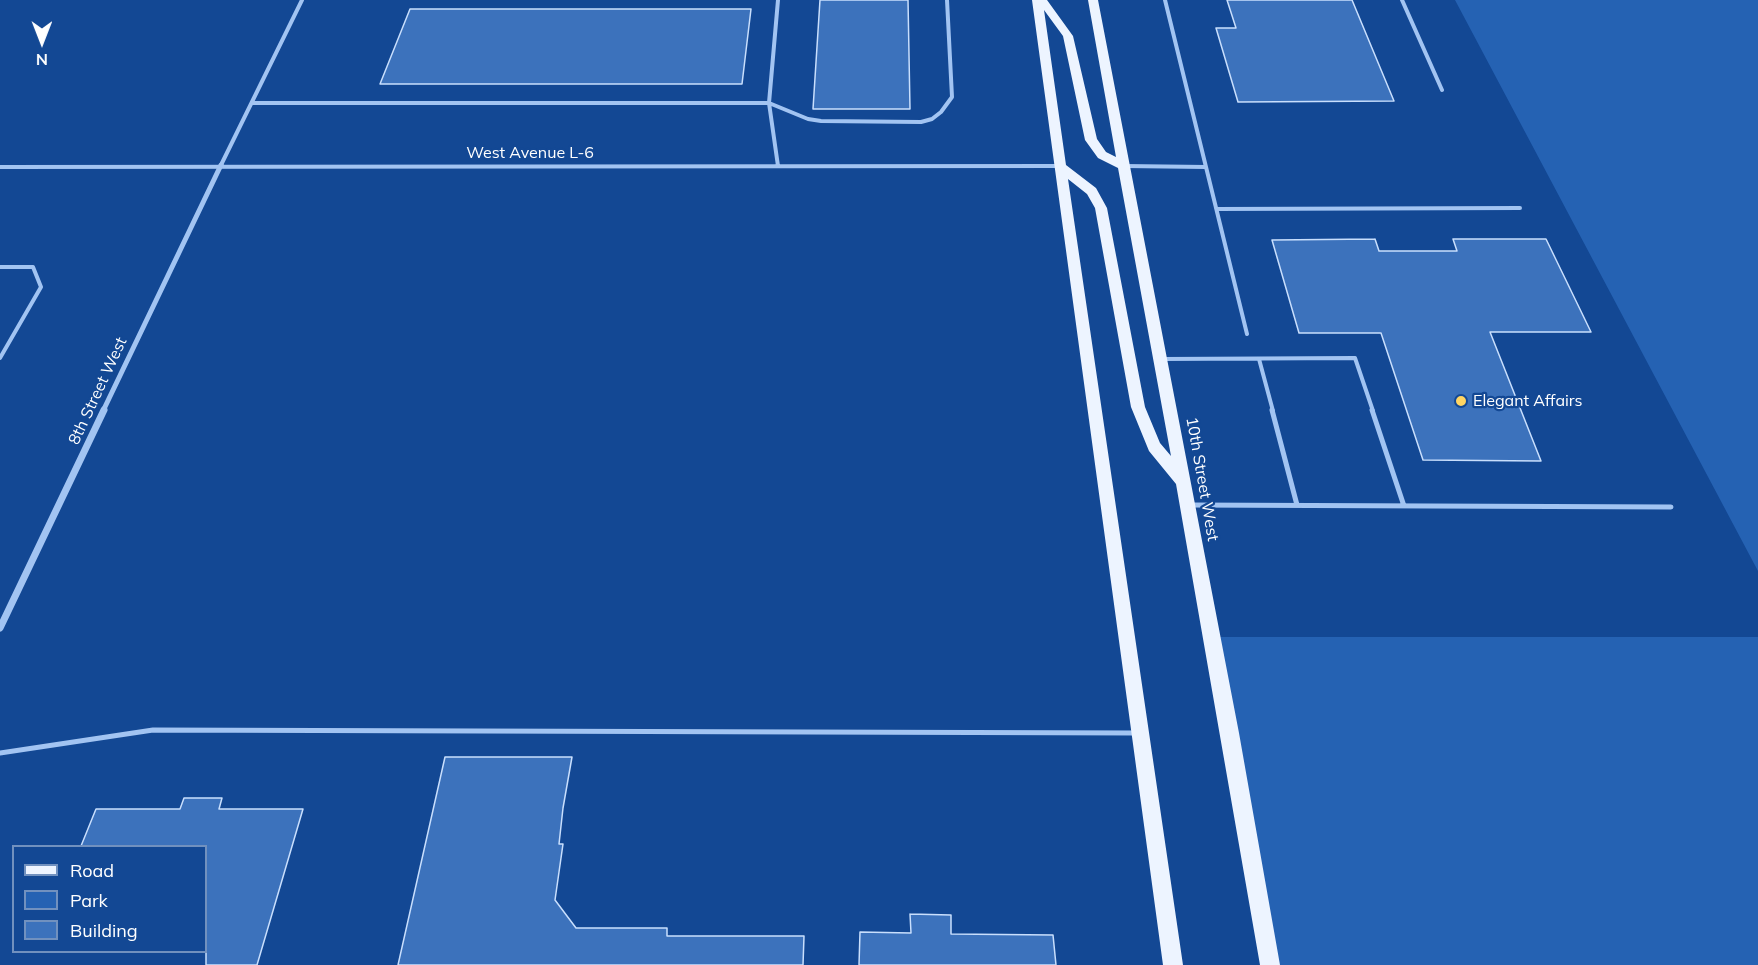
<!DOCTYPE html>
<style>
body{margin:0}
#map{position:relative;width:1758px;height:965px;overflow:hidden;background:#134894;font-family:Mulish,sans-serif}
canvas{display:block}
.legend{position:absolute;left:12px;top:845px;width:195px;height:108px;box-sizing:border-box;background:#134894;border:2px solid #7191bf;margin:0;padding:8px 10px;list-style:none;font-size:18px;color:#fff}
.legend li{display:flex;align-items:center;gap:12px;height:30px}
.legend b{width:30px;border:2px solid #7191bf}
.north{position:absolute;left:12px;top:12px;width:60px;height:60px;-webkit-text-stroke:4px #134894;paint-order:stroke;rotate:180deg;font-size:16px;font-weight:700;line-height:24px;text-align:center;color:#fff}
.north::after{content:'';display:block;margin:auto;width:21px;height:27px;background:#fff;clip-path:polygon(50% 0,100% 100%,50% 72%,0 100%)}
</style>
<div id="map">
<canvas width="1758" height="965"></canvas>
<ul class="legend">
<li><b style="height:8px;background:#edf4ff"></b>Road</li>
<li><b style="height:16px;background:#2562b3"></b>Park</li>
<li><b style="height:16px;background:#3c72bc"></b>Building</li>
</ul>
<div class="north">N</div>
</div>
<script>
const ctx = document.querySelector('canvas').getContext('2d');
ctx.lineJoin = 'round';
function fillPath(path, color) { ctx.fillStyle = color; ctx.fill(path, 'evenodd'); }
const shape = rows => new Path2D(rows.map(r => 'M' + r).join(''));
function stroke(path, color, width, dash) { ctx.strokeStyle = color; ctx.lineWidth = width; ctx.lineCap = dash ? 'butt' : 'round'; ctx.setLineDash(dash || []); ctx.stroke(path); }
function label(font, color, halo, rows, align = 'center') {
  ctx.font = font + ' Mulish,sans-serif'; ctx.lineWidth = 4.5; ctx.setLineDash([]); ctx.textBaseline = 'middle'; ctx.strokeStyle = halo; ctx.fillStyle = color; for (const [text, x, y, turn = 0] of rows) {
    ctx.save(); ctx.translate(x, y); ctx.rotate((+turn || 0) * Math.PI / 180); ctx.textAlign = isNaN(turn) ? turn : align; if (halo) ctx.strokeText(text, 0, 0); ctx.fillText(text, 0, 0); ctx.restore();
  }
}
fillPath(shape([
 [1455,0,1758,0,1758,571],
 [1215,637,1758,637,1758,965,1276,965]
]), '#2562b3');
const building = shape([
 [820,0,908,0,910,109,813,109,820,0],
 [1227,0,1352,0,1394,101,1238,102,1216,28,1236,28,1227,0],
 [410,9,751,9,742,84,380,84,410,9],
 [1375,239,1379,251,1457,251,1453,239,1546,239,1591,332,1490,332,1541,461,1423,460,1381,333,1299,333,1272,240,1375,239],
 [445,757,572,757,563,808,559,844,563,844,555,900,576,928,667,928,667,936,804,936,803,965,398,965,445,757],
 [184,798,222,798,219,809,303,809,257,965,206,965,206,846,81,846,96,809,180,809,184,798],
 [910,914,951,915,951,934,1053,935,1056,965,859,965,860,932,911,933,910,914]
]);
fillPath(building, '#3c72bc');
stroke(building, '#c9dffd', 1.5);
stroke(shape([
 [778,0,769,103,778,166],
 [1165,0,1247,334],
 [1402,0,1442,90],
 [252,103,769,103,808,119,821,121,921,122,932,119,941,112,952,97,947,0],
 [221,165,302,0],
 [1124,166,1206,167],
 [0,167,1060,166],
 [1217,209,1520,208],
 [0,267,33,267,41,287,0,358],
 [1163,359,1355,358,1373,411],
 [1259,359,1273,411]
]), '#a2c4f2', 4);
stroke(shape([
 [1272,410,1297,505],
 [1372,410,1404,506],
 [1190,505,1671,507],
 [0,753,153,730,1136,733]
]), '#a2c4f2', 5);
stroke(shape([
 [103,411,221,165]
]), '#a2c4f2', 5);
stroke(shape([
 [0,628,104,410]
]), '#a2c4f2', 7);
fillPath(shape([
 [1032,0,1047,0,1073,36,1097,139,1106,152,1116,157,1088,0,1098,0,1239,733,1280,965,1260,965,1176,484,1149,451,1131,407,1095,208,1087,194,1068,179,1183,965,1163,965,1032,0],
 [1044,10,1063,36,1085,140,1098,158,1118,168,1171,456,1160,443,1145,407,1107,208,1096,188,1066,165,1044,10]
]), '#edf4ff');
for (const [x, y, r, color] of [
 [1461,401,6,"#ffd563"]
]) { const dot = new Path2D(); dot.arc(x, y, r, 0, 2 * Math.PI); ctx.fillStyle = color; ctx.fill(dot); stroke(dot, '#134894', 2); }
label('16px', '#fff', '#134894', [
 ["West Avenue L-6",530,153],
 ["8th Street West",98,391,-65],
 ["10th Street West",1202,479,80]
]);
label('16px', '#fff', '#134894', [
 ["Elegant Affairs",1473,401]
], 'left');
</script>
